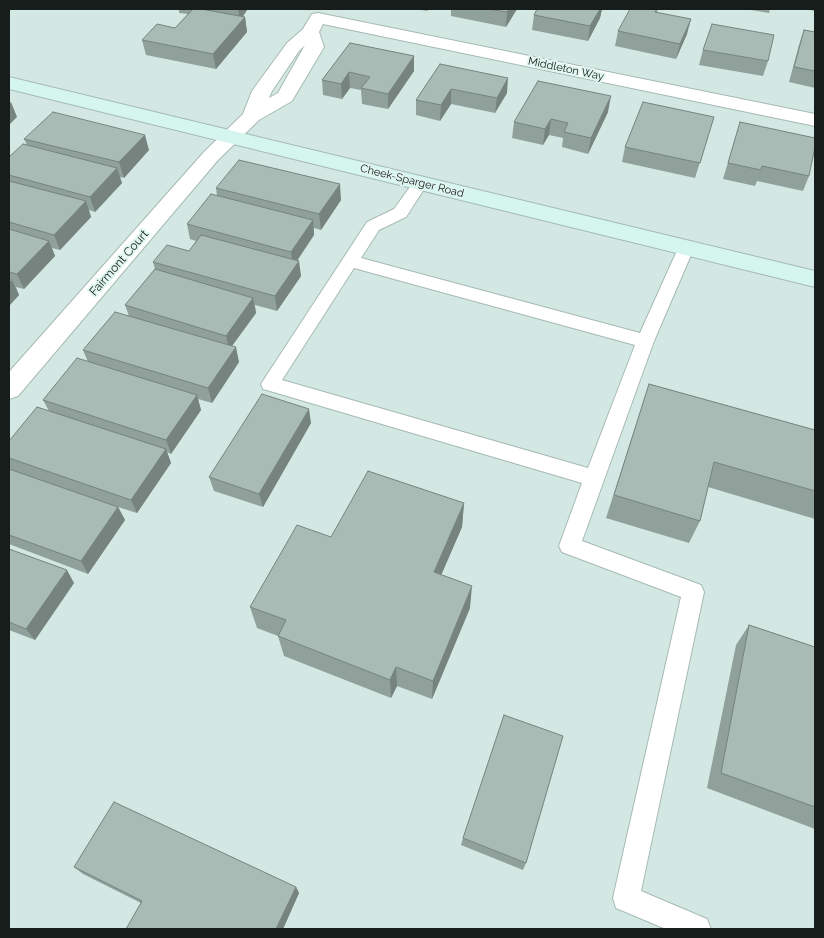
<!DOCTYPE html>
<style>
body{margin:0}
#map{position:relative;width:824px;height:938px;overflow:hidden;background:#d4e8e3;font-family:Raleway,sans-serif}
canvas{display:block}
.frame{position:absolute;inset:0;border:10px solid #161d1b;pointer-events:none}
</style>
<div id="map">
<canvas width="824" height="938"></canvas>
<div class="frame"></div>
</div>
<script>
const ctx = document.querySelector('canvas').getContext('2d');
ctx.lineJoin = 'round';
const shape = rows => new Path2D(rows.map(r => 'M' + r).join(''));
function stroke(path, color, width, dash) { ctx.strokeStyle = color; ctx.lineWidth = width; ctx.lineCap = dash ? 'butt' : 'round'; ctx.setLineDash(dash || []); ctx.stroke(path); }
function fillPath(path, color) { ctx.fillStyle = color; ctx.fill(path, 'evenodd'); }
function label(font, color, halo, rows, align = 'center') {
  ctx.font = font + ' Raleway,sans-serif'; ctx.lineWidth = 4; ctx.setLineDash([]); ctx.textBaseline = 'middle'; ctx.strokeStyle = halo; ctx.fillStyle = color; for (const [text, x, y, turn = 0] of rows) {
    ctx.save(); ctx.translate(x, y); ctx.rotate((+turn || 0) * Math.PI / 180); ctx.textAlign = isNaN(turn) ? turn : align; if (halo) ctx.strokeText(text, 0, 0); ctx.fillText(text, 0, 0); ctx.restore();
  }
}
const service = shape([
 [420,178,425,180,428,183,406,217,379,230,361,258,640,333,680,244,686,243,692,244,694,248,654,341,582,541,701,585,704,592,641,891,707,919,711,929,666,929,616,908,613,898,681,597,562,552,559,546,582,483,270,391,263,389,261,384,367,222,394,209,415,180,420,178],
 [354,268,635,345,588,468,282,380,354,268]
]);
const minor = shape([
 [318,13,815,114,815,126,323,24,319,32,324,47,292,101,259,120,218,160,18,396,9,399,9,372,204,152,243,114,252,91,287,43,303,29,312,14,318,13],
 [305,45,278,93,269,98,272,91,299,51,305,45]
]);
const secondary = shape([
 [9,77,815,271,815,287,9,89,9,77]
]);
stroke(service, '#a6bab4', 2);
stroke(minor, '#a6bab4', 2);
stroke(secondary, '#a6bab4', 2);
fillPath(service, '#fff');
fillPath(minor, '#fff');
fillPath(secondary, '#d4f6ee');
fillPath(shape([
 [179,9,246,9,247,10,242,17,245,17,247,32,216,69,146,55,142,40,175,28,188,14,179,13],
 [416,9,429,9,427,11],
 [451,9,517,9,506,27,451,16],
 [537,9,602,9,600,18,588,41,532,30,534,15],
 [658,9,657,12,687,34,676,59,615,46,618,31],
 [745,9,770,9,769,13],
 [805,9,815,9,815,11],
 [804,30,815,32,815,88,789,82,799,45],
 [350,43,414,56,414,71,388,109,362,104,361,90,350,88,342,99,323,95,322,80],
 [703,50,768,61,763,76,699,65],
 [440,64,507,93,495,113,451,104,440,121,416,115,416,100],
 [608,112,588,154,562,147,563,138,549,135,543,145,512,138,514,122],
 [714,117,695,178,622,162,625,147],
 [740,122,809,176,803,191,757,181,755,186,723,179],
 [24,139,149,150,124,178,120,177,122,183,95,212,89,210,91,217,60,250,52,248,55,256,24,289,16,287,19,295,9,306,9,157,27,145],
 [216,188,341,200,321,230,314,228,314,235,297,260,301,276,277,311,255,305,256,313,232,346,239,362,212,403,198,399,201,410,171,454,167,452,171,463,137,513,118,507,125,520,88,574,9,544,9,441,49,411,43,400,88,362,83,350,129,316,125,305,155,269,153,262,189,251,196,241,190,239,187,224,217,196],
 [649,384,815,430,815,519,708,487,700,521,689,543,606,518],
 [311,423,263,507,214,491,209,477],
 [464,503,462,527,441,575,470,608,432,699,397,686,391,698,284,656,278,636,257,628,250,607,331,537],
 [9,549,74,583,35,640,9,630],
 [749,625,815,647,815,829,707,788,736,645],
 [463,838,526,863,523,870,461,845],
 [74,867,296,887,299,893,283,929,126,929,141,903,83,874]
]), '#90a19c');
fillPath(shape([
 [238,9,246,9,247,10,240,21],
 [509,9,517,9,506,27,507,12],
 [600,9,602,9,600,18,588,41,590,26],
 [245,17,247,32,216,69,213,54],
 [691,19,687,34,676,59,680,44],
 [414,56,414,71,388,109,388,94],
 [349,72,350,88,342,99,341,84],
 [508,78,507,93,495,113,497,98],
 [451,89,451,104,440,121,441,105],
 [611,96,608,112,588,154,591,138],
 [11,102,17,117,9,125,9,104],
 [551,119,549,135,543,145,545,129],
 [145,135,149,150,124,178,119,162],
 [117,168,122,183,95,212,90,197],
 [340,184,341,200,321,230,319,214],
 [86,201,91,217,60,250,54,235],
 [313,220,314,235,293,267,291,252],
 [49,241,55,256,24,289,17,274],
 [299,261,301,276,277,311,275,296],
 [12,280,19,295,9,306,9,283],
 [253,298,256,313,229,350,226,336],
 [236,347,239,362,212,403,208,388],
 [197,395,201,410,171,454,166,440],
 [309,409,311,423,263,507,259,494],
 [166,449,171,463,137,513,131,500],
 [464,503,462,527,433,594,434,572],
 [118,507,125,520,88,574,81,561],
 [67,570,74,583,35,640,26,629],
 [472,586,470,608,432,699,433,681],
 [396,667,397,686,391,698,390,680],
 [296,887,299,893,283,929,276,929]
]), '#76837f');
const building = shape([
 [193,9,201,9,245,17,213,54,142,40,157,24,175,28,193,9],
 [488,9,509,9,507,12,488,9],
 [537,9,600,9,590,26,534,15,537,9],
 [630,9,657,9,655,12,691,19,680,44,618,31,630,9],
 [712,24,774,35,768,61,703,50,712,24],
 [804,30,815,32,815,71,794,67,804,30],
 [350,43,414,56,388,94,361,88,370,77,349,72,341,84,322,80,350,43],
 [440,64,508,78,497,98,451,89,441,105,416,100,440,64],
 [538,81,611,96,591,138,564,132,568,123,551,119,545,129,514,122,538,81],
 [643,102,714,117,700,163,625,147,643,102],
 [53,112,145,135,119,162,24,139,53,112],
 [740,122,815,138,815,147,809,176,762,166,761,170,728,163,740,122],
 [23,144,117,168,90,197,9,175,9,157,23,144],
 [239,160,340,184,319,214,216,188,239,160],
 [9,181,86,201,54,235,9,222,9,181],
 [211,194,313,220,291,252,187,224,211,194],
 [9,229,49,241,17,274,9,272,9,229],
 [201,235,299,261,275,296,153,262,167,245,189,251,201,235],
 [155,269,253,298,226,336,125,305,155,269],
 [9,278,12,280,9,283,9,278],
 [115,312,236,347,208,388,83,350,115,312],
 [77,358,197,395,166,440,43,400,77,358],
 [649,384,815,430,815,491,714,462,700,521,614,495,649,384],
 [262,394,309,409,259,494,209,477,262,394],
 [37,407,166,449,131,500,9,458,9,441,37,407],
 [9,469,118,507,81,561,9,535,9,469],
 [368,471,464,503,434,572,472,586,433,681,396,667,390,680,278,636,286,620,250,607,297,525,331,537,368,471],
 [9,549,67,570,26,629,9,622,9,549],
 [749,625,815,647,815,807,721,773,749,625],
 [504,715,563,736,526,863,463,838,504,715],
 [114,802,296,887,276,929,126,929,142,901,74,867,114,802]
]);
fillPath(building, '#a8bbb5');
stroke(building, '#76837f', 1);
label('11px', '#161d1b', '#e1f6f0', [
 ["Middleton Way",566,69,12],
 ["Cheek-Sparger Road",412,181,14]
]);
label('12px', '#161d1b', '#e1f6f0', [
 ["Fairmont Court",119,263,-49]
]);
</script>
